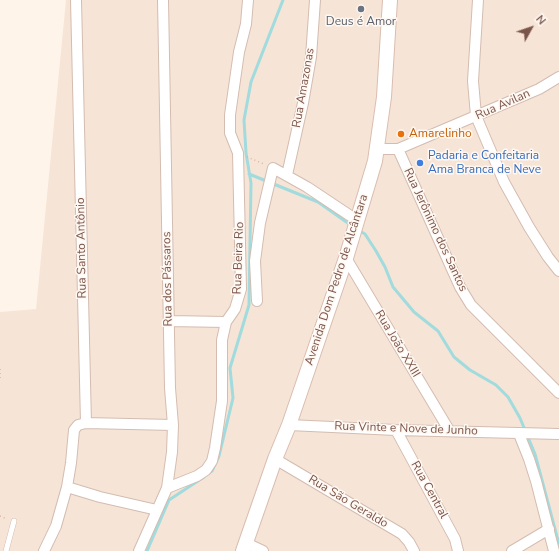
<!DOCTYPE html>
<meta charset="utf-8">
<style>
body{margin:0}
#map{position:relative;width:559px;height:551px;overflow:hidden;background:#fef4ea;font-family:"Nunito Sans",sans-serif}
canvas{display:block}
.north{position:absolute;left:511px;top:8px;width:40px;height:40px;-webkit-text-stroke:3px #fff8f2;paint-order:stroke;rotate:50deg;font-size:11px;font-weight:700;line-height:16px;text-align:center;color:#7c554a}
.north::after{content:'';display:block;margin:auto;width:14px;height:18px;background:#7c554a;clip-path:polygon(50% 0,100% 100%,50% 72%,0 100%)}
</style>
<div id="map">
<canvas width="559" height="551"></canvas>
<div class="north">N</div>
</div>
<script>
const ctx = document.querySelector('canvas').getContext('2d');
ctx.lineJoin = 'round';
function fillPath(path, color) { ctx.fillStyle = color; ctx.fill(path, 'evenodd'); }
const shape = rows => new Path2D(rows.map(r => 'M' + r).join(''));
function stroke(path, color, width, dash) { ctx.strokeStyle = color; ctx.lineWidth = width; ctx.lineCap = dash ? 'butt' : 'round'; ctx.setLineDash(dash || []); ctx.stroke(path); }
function label(font, color, halo, rows, align = 'center') {
  ctx.font = font + ' "Nunito Sans",sans-serif'; ctx.lineWidth = 3; ctx.setLineDash([]); ctx.textBaseline = 'middle'; ctx.strokeStyle = halo; ctx.fillStyle = color; for (const [text, x, y, turn = 0] of rows) {
    ctx.save(); ctx.translate(x, y); ctx.rotate((+turn || 0) * Math.PI / 180); ctx.textAlign = isNaN(turn) ? turn : align; if (halo) ctx.strokeText(text, 0, 0); ctx.fillText(text, 0, 0); ctx.restore();
  }
}
fillPath(shape([
 [66,0,559,0,559,551,0,551,0,312,36,309]
]), '#f6e5d7');
stroke(shape([
 [249,174,318,202,352,226],
 [358,230,365,234,376,251,385,267,393,287,414,312,438,331,454,357,470,370,496,385,508,397,520,418,535,454,559,544],
 [209,473,212,471,219,456,233,398,230,368,249,305,251,183,246,153,244,120,251,82,283,0],
 [147,551,169,500,204,477]
]), '#a1dbdd', 3);
const lane = shape([
 [6,551,14,521]
]);
const street = shape([
 [478,0,473,81,476,116,504,182,529,227,548,257,559,271],
 [378,149,398,149,539,89,559,77],
 [398,149,460,287,471,305,559,393],
 [287,175,303,103,311,57,315,0],
 [346,258,449,430],
 [257,301,255,261,260,223,273,168,307,187,358,221],
 [169,321,226,322],
 [86,423,173,425],
 [289,425,396,430,559,434],
 [396,430,455,539,458,551],
 [519,434,529,459,536,481,554,551],
 [275,459,402,534,409,542,414,551],
 [67,487,100,497,157,510],
 [167,488,197,476,206,470,212,461,215,448,222,401,222,340,226,322,235,309,241,289,238,153,230,133,230,115,239,52,246,24,248,0],
 [246,543,263,551],
 [44,551,56,526,67,487,71,463,74,430,78,425,86,423,76,0],
 [139,551,167,488,172,452,173,425,170,388,163,0],
 [512,551,549,529]
]);
const secondary = shape([
 [243,551,275,459,289,425,346,258,375,161,384,97,390,0]
]);
stroke(lane, '#d4bcb1', 6);
stroke(street, '#d4bcb1', 12);
stroke(secondary, '#dabdb0', 16);
stroke(shape([
 [247,157,264,164],
 [0,369,0,379],
 [0,516,7,519]
]), '#dcb1a1', 1.5, [1, 3]);
stroke(lane, '#fff', 5);
stroke(street, '#fff', 10);
stroke(secondary, '#fff', 14);
for (const [x, y, r, color] of [
 [361,9,4,"#6b7280"],
 [401,134,4,"#e8710a"],
 [420,163,4,"#3f7fe0"]
]) { const dot = new Path2D(); dot.arc(x, y, r, 0, 2 * Math.PI); ctx.fillStyle = color; ctx.fill(dot); stroke(dot, '#fff8f2', 1.5); }
label('12px', '#5b616d', '#fff8f2', [
 ["Deus é Amor",361,22]
]);
label('12px', '#7c554a', '#fff8f2', [
 ["Rua Amazonas",304,88,-80],
 ["Rua Avilan",503,105,-24],
 ["Rua Jerônimo dos Santos",435,230,65],
 ["Rua Santo Antônio",82,248,-91],
 ["Rua Beira Rio",239,258,-88],
 ["Rua dos Pássaros",168,279,-91],
 ["Avenida Dom Pedro de Alcântara",337,280,-72],
 ["Rua João XXIII",397,344,59],
 ["Rua Vinte e Nove de Junho",406,429,2],
 ["Rua Central",429,490,61],
 ["Rua São Geraldo",348,502,31]
]);
label('12px', '#c56008', '#fff8f2', [
 ["Amarelinho",409,134]
], 'left');
label('12px', '#366cbe', '#fff8f2', [
 ["Padaria e Confeitaria",428,156],
 ["Ama Branca de Neve",428,170]
], 'left');
</script>
